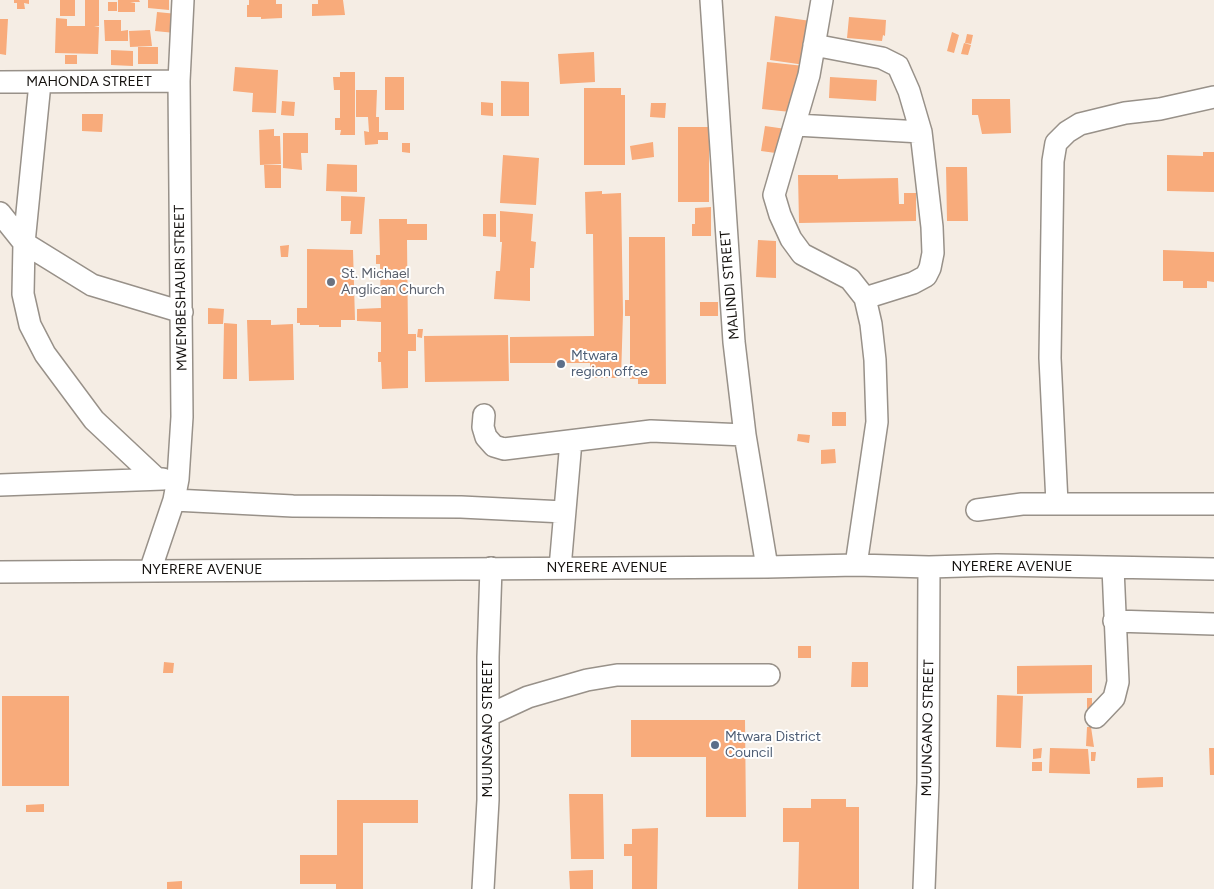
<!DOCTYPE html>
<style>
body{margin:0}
canvas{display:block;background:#f5ede4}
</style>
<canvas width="1214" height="889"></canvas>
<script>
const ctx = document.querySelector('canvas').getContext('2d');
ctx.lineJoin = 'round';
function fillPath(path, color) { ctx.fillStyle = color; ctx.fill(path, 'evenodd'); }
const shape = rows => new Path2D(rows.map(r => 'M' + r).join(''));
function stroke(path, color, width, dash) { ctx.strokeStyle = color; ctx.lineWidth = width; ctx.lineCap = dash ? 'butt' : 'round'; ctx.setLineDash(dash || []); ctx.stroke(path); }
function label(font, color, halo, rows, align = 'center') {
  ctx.font = font + ' Figtree,sans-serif'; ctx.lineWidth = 4; ctx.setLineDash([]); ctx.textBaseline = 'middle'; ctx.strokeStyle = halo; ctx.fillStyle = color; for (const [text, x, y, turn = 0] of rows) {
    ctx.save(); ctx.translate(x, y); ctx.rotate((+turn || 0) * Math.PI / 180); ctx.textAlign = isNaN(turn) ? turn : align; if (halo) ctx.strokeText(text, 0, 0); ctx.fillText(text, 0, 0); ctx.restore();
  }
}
fillPath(shape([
 [14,0,29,0,29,4,24,3,25,9,17,9,17,3,14,3],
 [60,0,75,0,75,16,60,16],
 [85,0,99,0,99,26,94,26,99,27,98,54,55,53,56,18,67,19,67,26,85,26],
 [118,0,139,0,140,2,130,2,135,3,135,12,118,12],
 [148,0,169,0,169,10,148,8],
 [249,0,276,0,276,4,282,4,282,18,261,19,261,17,247,17,247,5,249,5],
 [318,0,343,0,345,15,312,16,312,4,318,4],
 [108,2,117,2,117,11,108,11],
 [157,12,177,14,175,33,155,31],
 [775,16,811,21,805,65,770,60],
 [849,17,886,20,885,36,883,35,882,41,847,38],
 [0,19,8,19,6,55,0,54],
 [104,20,121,20,121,31,128,30,128,41,105,41],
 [150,30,152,46,130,47,129,31],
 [952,32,959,35,954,53,947,51],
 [967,34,973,35,971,44,965,43],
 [964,43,971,45,968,55,961,54],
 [138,47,158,47,158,64,138,64],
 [111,50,133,51,133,66,111,65],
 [594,52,595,82,560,84,558,54],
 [65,55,77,55,77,64,65,64],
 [767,62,804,66,800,113,762,109],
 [235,67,278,70,276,113,252,112,253,93,233,91],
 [340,72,355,72,355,135,340,135,341,130,335,130,335,118,340,118,340,90,334,90,333,77,340,77],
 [385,77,404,77,404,110,385,110],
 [830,77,877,80,876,101,829,98],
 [501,81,529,82,529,116,501,116],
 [584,88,621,88,621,95,625,95,625,165,584,165],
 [356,90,377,90,376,117,379,117,379,132,388,132,388,140,378,140,378,144,365,145,364,131,369,132,368,117,356,117],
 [972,99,1010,99,1011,133,982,134,978,115,972,115],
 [282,101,295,102,294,116,281,115],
 [481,102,493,103,493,116,481,115],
 [651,103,666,103,665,118,650,117],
 [82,114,103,114,102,132,82,131],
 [765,126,786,129,783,154,761,151],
 [678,127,709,127,709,202,678,202],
 [274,129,274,136,280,136,281,164,260,165,259,130],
 [283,133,308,133,308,153,301,153,302,170,283,168],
 [653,142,654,157,632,160,630,146],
 [402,143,410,143,410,153,402,152],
 [1203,152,1214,152,1214,192,1167,191,1167,155,1203,156],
 [503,155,539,158,536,205,500,203],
 [327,164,357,165,357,192,326,191],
 [264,165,281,165,281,188,265,188],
 [946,167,967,167,968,221,947,221],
 [798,175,838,175,838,179,898,178,899,204,904,204,904,193,916,193,916,221,799,223],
 [602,191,602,194,621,193,623,313,621,378,590,378,590,363,510,363,510,337,594,336,593,234,586,234,585,192],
 [341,196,365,197,362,234,350,234,351,221,341,221],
 [711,207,711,236,692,236,692,224,695,224,695,208],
 [500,211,533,214,531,241,536,242,534,268,530,268,530,301,494,299,496,271,500,271,502,242,500,242],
 [483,214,496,214,496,237,483,236],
 [379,219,407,219,407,224,427,224,427,240,407,240,408,334,416,334,416,351,408,351,408,388,382,389,381,362,378,362,378,352,381,352,381,322,357,321,357,309,381,308,380,264,376,264,376,255,380,255],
 [629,237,665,237,666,384,638,384,638,379,630,379,630,316,625,316,625,300,629,300],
 [758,240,776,241,776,278,756,277],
 [289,245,288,257,281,257,280,246],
 [307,249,353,250,355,320,341,320,341,327,319,327,319,325,300,325,300,323,297,323,297,308,307,308],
 [1163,250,1214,252,1214,282,1207,281,1207,288,1183,288,1183,281,1163,281],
 [700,302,718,302,718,316,700,316],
 [208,308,224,309,223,324,208,324],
 [247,320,271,320,271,325,293,324,294,380,249,381],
 [224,323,237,324,237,379,223,379],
 [418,329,423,329,422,338,417,337],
 [508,335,509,381,425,382,424,336],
 [832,412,846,412,846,426,832,426],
 [798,434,810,435,809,443,797,441],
 [835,449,836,463,821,464,821,450],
 [798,646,811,646,811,658,798,658],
 [164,662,174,663,173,673,163,673],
 [852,662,868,662,868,687,851,687],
 [1092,665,1092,693,1017,694,1017,666],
 [997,695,1023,696,1021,748,996,747],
 [2,696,69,696,69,786,2,786],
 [1087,698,1092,698,1092,715,1087,715],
 [631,720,745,720,746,817,706,817,706,757,631,757],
 [1087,727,1091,727,1094,747,1086,746],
 [1042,748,1041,758,1033,759,1033,749],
 [1050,748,1088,749,1090,774,1049,773],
 [1209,748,1214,748,1214,775,1210,775],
 [1091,752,1096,752,1095,761,1091,761],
 [1032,762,1042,762,1042,771,1032,771],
 [1163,777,1163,787,1137,788,1137,778],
 [569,794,603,794,604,859,571,859],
 [811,799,846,799,846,807,859,807,859,889,798,889,799,842,783,842,783,808,811,808],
 [337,800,418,800,418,823,363,823,363,889,336,889,336,884,300,884,300,855,337,855],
 [44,804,44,812,26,812,26,805],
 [658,828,657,889,632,889,632,856,624,856,624,844,632,844,632,829],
 [593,870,593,889,570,889,569,871],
 [182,881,182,889,167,889,167,882]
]), '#f8ab7b');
const minor = shape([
 [711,0,734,342,745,435,767,567],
 [822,0,809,75,774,195,780,215,791,239,802,254,850,279,865,298,871,324,875,360,877,422,856,565],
 [814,45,882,58,898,66,909,91,921,132,932,227,933,253,930,268,926,276,913,283,865,298],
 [0,82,179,81],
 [40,83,24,243,23,294,30,325,45,354,94,420,157,479],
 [796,125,921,132],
 [0,213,24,243,92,285,182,312],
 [484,415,483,427,486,437,494,446,504,449,651,431,745,435],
 [0,485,163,479],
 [174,500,293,506,461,507,564,512],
 [1057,503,1050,358,1053,161,1056,143,1067,132,1080,124,1125,113,1160,109,1214,97],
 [977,510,1022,504,1214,504],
 [560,568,571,441],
 [150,571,174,500,178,479,182,417,179,81,183,0],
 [0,572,767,567,856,565,929,567,997,565,1214,569],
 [1114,621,1214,624],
 [489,715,528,697,587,680,617,675,769,675],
 [1096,717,1114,698,1118,682,1113,568],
 [483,889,488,800,488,657,491,568],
 [924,889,928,783,929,567]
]);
stroke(minor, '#989189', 24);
stroke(minor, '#fff', 21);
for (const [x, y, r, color] of [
 [331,282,5,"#6b7280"],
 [561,364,5,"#5c6f8a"],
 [715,745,5,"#5c6f8a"]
]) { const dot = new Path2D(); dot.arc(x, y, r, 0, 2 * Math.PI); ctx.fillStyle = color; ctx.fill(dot); stroke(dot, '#fff', 2); }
label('14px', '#14110e', '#fff', [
 ["MAHONDA STREET",89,82],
 ["MALINDI STREET",730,285,-95],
 ["MWEMBESHAURI STREET",181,288,-91],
 ["NYERERE AVENUE",1012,567],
 ["NYERERE AVENUE",607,568],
 ["NYERERE AVENUE",202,570],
 ["MUUNGANO STREET",928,728,-89],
 ["MUUNGANO STREET",488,729,-90]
]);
label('14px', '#5b616d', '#fff', [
 ["St. Michael",341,274],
 ["Anglican Church",341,290]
], 'left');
label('14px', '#4e5e75', '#fff', [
 ["Mtwara",571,356],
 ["region offce",571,372],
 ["Mtwara District",725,737],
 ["Council",725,753]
], 'left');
</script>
